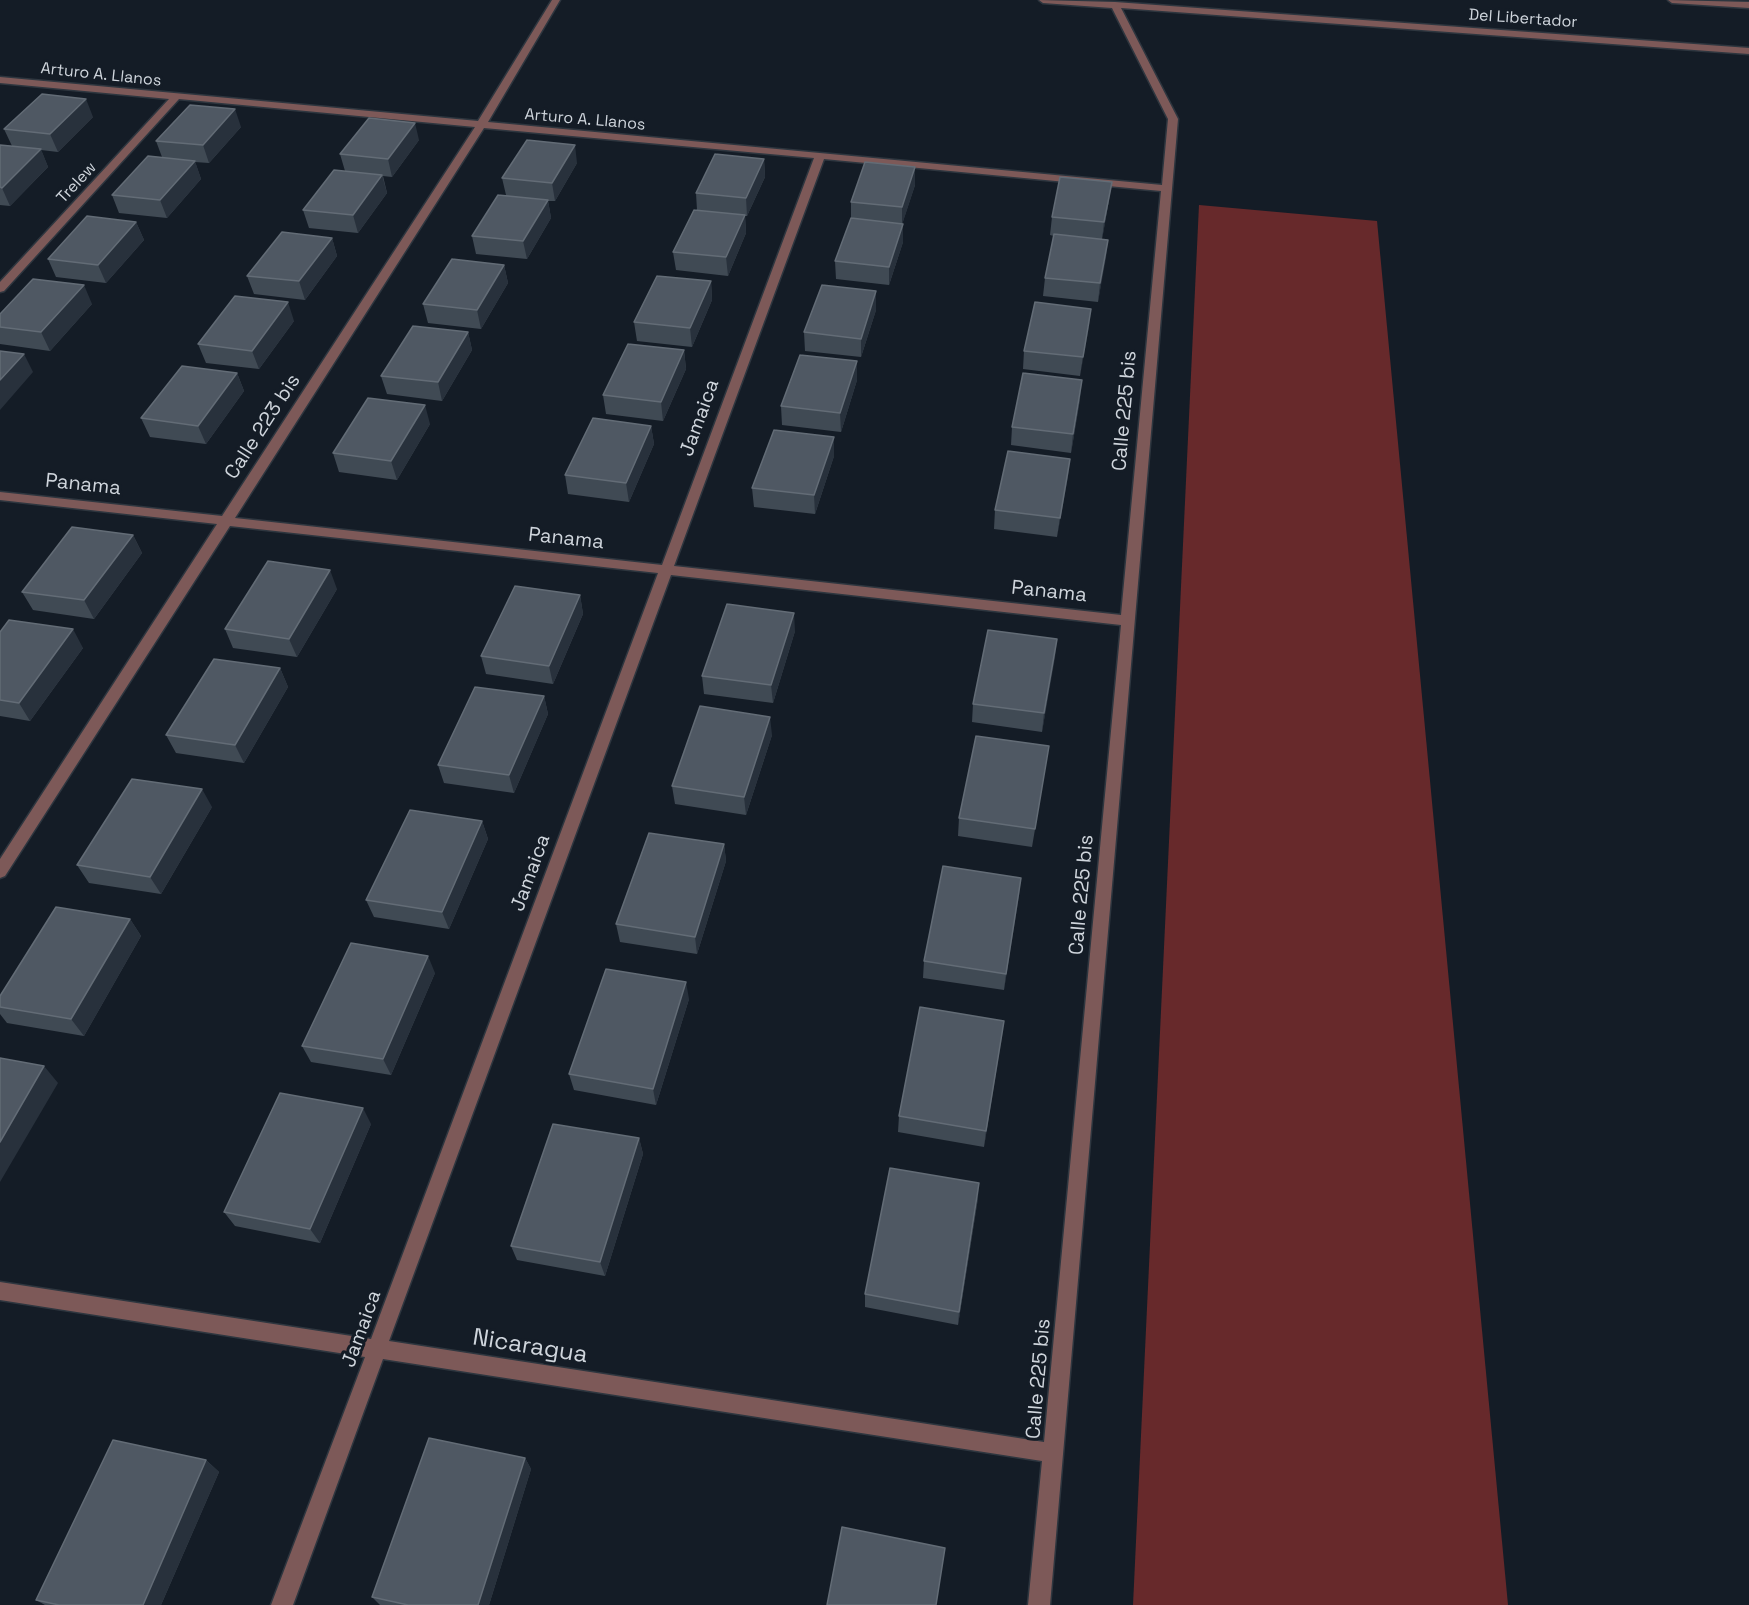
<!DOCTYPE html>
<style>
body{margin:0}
canvas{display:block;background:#141c26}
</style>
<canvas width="1749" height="1605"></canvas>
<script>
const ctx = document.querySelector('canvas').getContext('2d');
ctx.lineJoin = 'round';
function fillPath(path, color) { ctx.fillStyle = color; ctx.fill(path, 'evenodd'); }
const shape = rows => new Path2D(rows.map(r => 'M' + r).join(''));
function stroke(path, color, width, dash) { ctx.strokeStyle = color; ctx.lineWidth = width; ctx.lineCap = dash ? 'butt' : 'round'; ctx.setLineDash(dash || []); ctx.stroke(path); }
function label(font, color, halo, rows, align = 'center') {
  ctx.font = font + ' "Space Grotesk",sans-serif'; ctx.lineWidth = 6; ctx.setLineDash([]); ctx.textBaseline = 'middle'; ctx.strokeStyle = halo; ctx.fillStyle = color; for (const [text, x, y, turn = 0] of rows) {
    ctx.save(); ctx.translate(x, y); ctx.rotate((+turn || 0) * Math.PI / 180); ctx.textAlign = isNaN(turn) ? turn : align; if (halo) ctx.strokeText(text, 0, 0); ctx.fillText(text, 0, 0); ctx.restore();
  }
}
fillPath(shape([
 [1199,205,1377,221,1508,1605,1133,1605]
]), '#67292b');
const minor = shape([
 [552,0,560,0,488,122,1162,185,1168,119,1112,8,1043,3,1039,0,1115,2,1749,48,1749,54,1121,8,1178,119,1050,1605,1028,1605,1042,1461,383,1359,293,1605,271,1605,365,1357,0,1300,0,1282,371,1339,658,573,230,526,5,876,0,878,0,859,217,524,0,500,0,492,222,516,475,127,179,99,4,291,0,292,0,282,169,99,0,83,0,77,478,121,552,0],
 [484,128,814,158,662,565,235,518,484,128],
 [824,159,1161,191,1121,615,674,566,824,159],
 [671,575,1121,625,1044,1442,389,1341,671,575],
 [1668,0,1749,2,1749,8,1672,3,1668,0]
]);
stroke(minor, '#2e363f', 3);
fillPath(minor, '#7d5958');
fillPath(shape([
 [93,117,58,152,41,150,48,167,10,206,0,205,0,145,12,146,4,129],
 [241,127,209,163,195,162,201,179,167,218,119,213,112,195,162,157,156,141],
 [419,140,392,177,383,176,387,193,358,233,309,228,303,210,345,171,340,154],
 [764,159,765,177,747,216,745,216,746,233,728,276,676,270,673,252,697,210,696,193],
 [577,163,555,201,548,201,551,218,527,259,476,254,472,236,506,195,502,178],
 [915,167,915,185,902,224,903,242,889,285,836,279,835,261,851,218,851,202],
 [1109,200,1102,239,1108,240,1098,302,1043,296,1045,278,1054,236,1050,235,1052,217],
 [136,222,144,240,106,283,56,277,48,259],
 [332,238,337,256,305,300,254,294,247,276],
 [504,265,508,283,481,329,428,323,423,304],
 [711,281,712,300,692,347,637,341,634,322],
 [876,291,876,310,861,357,805,351,804,332],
 [92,304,50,351,0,344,0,314],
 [1091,309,1080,376,1023,369,1024,351],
 [294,321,259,369,206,363,198,344],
 [468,332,472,350,442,401,387,394,381,376],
 [684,350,686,369,663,421,606,414,603,395],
 [857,361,857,380,841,432,782,425,781,406],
 [237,373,244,391,206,444,150,437,141,418],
 [1080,399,1071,453,1011,445,1012,427],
 [430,424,397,480,339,472,333,453],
 [651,426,654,444,629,502,568,494,565,475],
 [834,456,815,514,754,507,752,488],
 [1070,459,1057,537,994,529,995,510],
 [133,535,142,553,94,619,33,610,22,592],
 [337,589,297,657,233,648,225,629],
 [580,595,583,614,553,684,486,674,481,656],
 [795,631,773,703,704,694,702,676],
 [0,632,83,648,30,721,0,716],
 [1057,639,1042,732,972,722,973,704],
 [280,668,288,687,244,763,176,753,166,735],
 [544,696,548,714,514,793,444,783,438,765],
 [772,735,746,815,675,804,672,786],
 [1046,764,1032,847,958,836,959,818],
 [212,807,161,894,89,883,77,865],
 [482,821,488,839,449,929,374,917,366,900],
 [724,844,726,861,697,954,620,942,616,924],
 [1021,878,1004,990,923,978,924,961],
 [130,919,141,936,84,1036,7,1023,0,1014,0,996],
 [435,973,391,1075,311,1062,302,1046],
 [689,999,656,1105,574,1090,569,1074],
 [1004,1021,984,1147,898,1132,899,1116],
 [371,1124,320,1243,235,1226,224,1212],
 [639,1138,643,1154,605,1276,517,1260,511,1246],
 [978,1198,958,1325,865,1307,865,1294],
 [525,1458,531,1469,489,1605,380,1605,372,1597],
 [206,1460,219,1472,161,1605,45,1605,36,1600]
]), '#404a54');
fillPath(shape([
 [86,99,93,117,58,152,50,134],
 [235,109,241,127,209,163,203,145],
 [415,123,419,140,392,177,388,159],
 [575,145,577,163,555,201,552,183],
 [41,149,48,167,10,206,2,188],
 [764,159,765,177,747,216,746,198],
 [195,161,201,179,167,218,160,200],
 [915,167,915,185,902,225,902,207],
 [382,175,387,193,358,233,353,215],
 [1112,182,1109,200,1102,240,1104,222],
 [548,200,551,218,527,259,523,241],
 [745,215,746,233,728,276,726,257],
 [136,222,144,240,106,283,98,265],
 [903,224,903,242,889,285,889,267],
 [332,238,337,256,305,300,299,281],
 [1108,240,1106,258,1098,302,1100,283],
 [504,265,508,283,481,329,477,310],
 [711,281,712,300,692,347,690,328],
 [84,285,92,304,50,351,41,332],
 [876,291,876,310,861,357,861,339],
 [288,302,294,321,259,369,252,351],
 [1091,309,1089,327,1080,376,1083,357],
 [468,332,472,350,442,401,438,382],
 [684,350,686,369,663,421,661,402],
 [24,354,33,372,0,410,0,380],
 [857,361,857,380,841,432,840,413],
 [237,373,244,391,206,444,198,426],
 [1082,380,1080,399,1071,453,1073,434],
 [425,405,430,424,397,480,391,461],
 [651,426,654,444,629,502,626,483],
 [834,437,834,456,815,514,814,495],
 [1070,459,1068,477,1057,537,1060,518],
 [133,535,142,553,94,619,84,600],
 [330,570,337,589,297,657,289,639],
 [580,595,583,614,553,684,549,666],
 [794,613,795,631,773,703,771,685],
 [73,629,83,648,30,721,19,703],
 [1057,639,1055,658,1042,732,1044,713],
 [280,668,288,687,244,763,235,745],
 [544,696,548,714,514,793,509,775],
 [770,717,772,735,746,815,744,797],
 [202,789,212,807,161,894,150,877],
 [482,821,488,839,449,929,442,912],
 [724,844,726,861,697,954,695,937],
 [1021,878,1019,896,1004,990,1006,974],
 [130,919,141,936,84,1036,71,1019],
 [428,956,435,973,391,1075,383,1059],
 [686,982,689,999,656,1105,653,1089],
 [1004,1021,1002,1037,984,1147,986,1131],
 [44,1066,58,1083,0,1182,0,1142],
 [363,1108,371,1124,320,1243,310,1229],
 [639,1138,643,1154,605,1276,600,1262],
 [979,1183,978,1198,958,1325,959,1312],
 [525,1458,531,1469,489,1605,478,1605],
 [206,1460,219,1472,161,1605,143,1605]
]), '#28313c');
const building = shape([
 [42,94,86,99,50,134,4,129,42,94],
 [190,105,235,109,203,145,156,141,190,105],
 [369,118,415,123,388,159,340,154,369,118],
 [527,140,575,145,552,183,502,178,527,140],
 [0,145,41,149,2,188,0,187,0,145],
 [715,154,764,159,746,198,696,193,715,154],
 [148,156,195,161,160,200,112,195,148,156],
 [865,162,915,167,902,207,851,202,865,162],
 [334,170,382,175,353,215,303,210,334,170],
 [1060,177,1112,182,1104,222,1052,217,1060,177],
 [498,195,548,200,523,241,472,236,498,195],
 [694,210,745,215,726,257,673,252,694,210],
 [87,216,136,222,98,265,48,259,87,216],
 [851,218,903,224,889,267,835,261,851,218],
 [282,232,332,238,299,281,247,276,282,232],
 [1054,234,1108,240,1100,283,1045,278,1054,234],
 [452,259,504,265,477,310,423,304,452,259],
 [657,276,711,281,690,328,634,322,657,276],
 [33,279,84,285,41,332,0,327,0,314,33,279],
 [822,285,876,291,861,339,804,332,822,285],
 [235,296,288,302,252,351,198,344,235,296],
 [1035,302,1091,309,1083,357,1024,351,1035,302],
 [413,326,468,332,438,382,381,376,413,326],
 [628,344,684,350,661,402,603,395,628,344],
 [0,351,24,354,0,380,0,351],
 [800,355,857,361,840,413,781,406,800,355],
 [182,366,237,373,198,426,141,418,182,366],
 [1023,373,1082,380,1073,434,1012,427,1023,373],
 [368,398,425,405,391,461,333,453,368,398],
 [593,418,651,426,626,483,565,475,593,418],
 [774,430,834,437,814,495,752,488,774,430],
 [1008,451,1070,459,1060,518,995,510,1008,451],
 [72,527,133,535,84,600,22,592,72,527],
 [268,561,330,570,289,639,225,629,268,561],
 [515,586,580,595,549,666,481,656,515,586],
 [727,604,794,613,771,685,702,676,727,604],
 [9,620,73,629,19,703,0,700,0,632,9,620],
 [988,630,1057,639,1044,713,973,704,988,630],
 [214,659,280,668,235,745,166,735,214,659],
 [475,687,544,696,509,775,438,765,475,687],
 [700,706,770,717,744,797,672,786,700,706],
 [976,736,1049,746,1035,829,959,818,976,736],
 [132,779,202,789,150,877,77,865,132,779],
 [410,810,482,821,442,912,366,900,410,810],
 [649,833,724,844,695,937,616,924,649,833],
 [943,866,1021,878,1006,974,924,961,943,866],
 [56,907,130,919,71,1019,0,1007,0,996,56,907],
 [351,943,428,956,383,1059,302,1046,351,943],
 [606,969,686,982,653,1089,569,1074,606,969],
 [920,1007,1004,1021,986,1131,899,1116,920,1007],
 [0,1058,44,1066,0,1142,0,1058],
 [280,1093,363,1108,310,1229,224,1212,280,1093],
 [553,1124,639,1138,600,1262,511,1246,553,1124],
 [890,1168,979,1183,959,1312,865,1294,890,1168],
 [429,1438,525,1458,478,1605,408,1605,372,1597,429,1438],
 [113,1440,206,1460,143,1605,59,1605,36,1600,113,1440],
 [842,1527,945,1548,936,1605,827,1605,842,1527]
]);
fillPath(building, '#4f5863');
stroke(building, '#636c76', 1.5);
label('16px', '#cfd5dc', '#141c26', [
 ["Del Libertador",1523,19,4],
 ["Arturo A. Llanos",101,75,6],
 ["Arturo A. Llanos",585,120,5],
 ["Trelew",77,183,-47]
]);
label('20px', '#cfd5dc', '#141c26', [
 ["Calle 225 bis",1125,411,-85],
 ["Jamaica",700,418,-70],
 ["Calle 223 bis",263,427,-57],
 ["Panama",83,485,6],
 ["Panama",566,539,6],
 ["Panama",1049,592,6],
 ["Jamaica",531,873,-70],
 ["Calle 225 bis",1082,895,-85],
 ["Jamaica",362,1329,-70],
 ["Calle 225 bis",1039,1379,-85]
]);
label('24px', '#cfd5dc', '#141c26', [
 ["Nicaragua",530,1347,9]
]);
</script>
